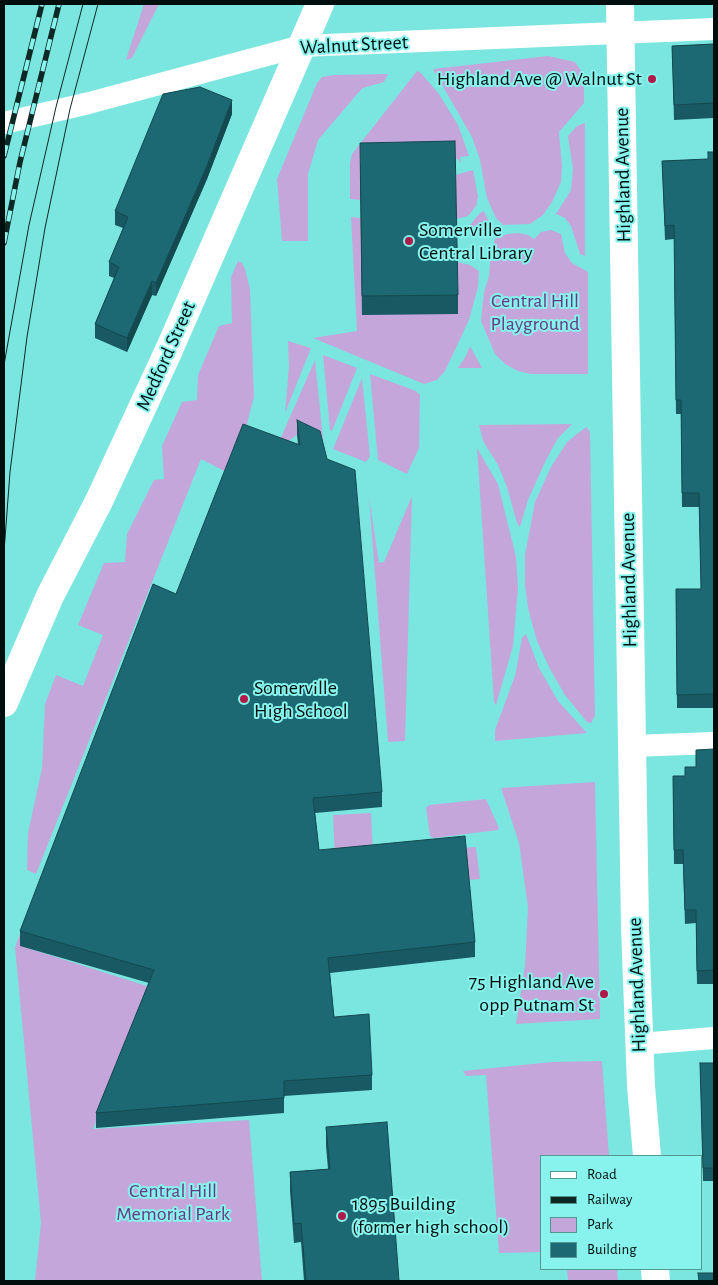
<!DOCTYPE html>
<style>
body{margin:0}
#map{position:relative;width:718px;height:1285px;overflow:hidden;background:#7ae6df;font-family:"Alegreya Sans",sans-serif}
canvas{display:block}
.frame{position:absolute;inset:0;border:5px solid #000f0e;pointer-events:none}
.legend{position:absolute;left:540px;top:1155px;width:162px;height:115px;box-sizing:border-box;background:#87f3ec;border:1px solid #519893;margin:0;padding:6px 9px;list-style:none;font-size:15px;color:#000f0e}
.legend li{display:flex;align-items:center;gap:10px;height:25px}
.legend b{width:25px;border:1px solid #519893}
</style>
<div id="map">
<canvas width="718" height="1285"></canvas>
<div class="frame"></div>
<ul class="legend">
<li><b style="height:6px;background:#fff"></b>Road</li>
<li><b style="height:6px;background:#0e2826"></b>Railway</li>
<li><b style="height:14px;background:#c4a6db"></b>Park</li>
<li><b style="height:14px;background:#1c6873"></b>Building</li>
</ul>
</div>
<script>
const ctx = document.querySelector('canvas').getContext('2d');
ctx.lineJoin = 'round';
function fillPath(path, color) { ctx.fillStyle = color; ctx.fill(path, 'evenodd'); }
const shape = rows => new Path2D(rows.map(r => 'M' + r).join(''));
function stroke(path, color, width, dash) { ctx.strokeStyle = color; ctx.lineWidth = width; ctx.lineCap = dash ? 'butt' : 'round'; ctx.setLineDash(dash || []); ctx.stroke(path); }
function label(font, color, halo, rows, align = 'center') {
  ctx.font = font + ' "Alegreya Sans",sans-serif'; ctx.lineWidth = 4; ctx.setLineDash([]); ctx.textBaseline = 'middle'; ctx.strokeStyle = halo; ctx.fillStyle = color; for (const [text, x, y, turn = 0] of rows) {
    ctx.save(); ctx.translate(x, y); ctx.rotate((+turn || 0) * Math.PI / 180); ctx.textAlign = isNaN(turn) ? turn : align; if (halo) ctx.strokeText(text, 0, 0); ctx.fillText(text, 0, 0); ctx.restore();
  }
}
fillPath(shape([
 [144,4,159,4,132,58,126,60],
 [548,56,575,62,584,75,584,103,559,132,562,166,561,182,552,202,543,215,530,224,503,225,496,218,487,198,480,160,472,137,433,69],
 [417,71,421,73,439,94,458,125,469,156,460,157,461,164,458,159,418,158,360,200,350,199,350,163,352,154],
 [388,74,384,82,363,88,358,93,318,140,308,174,308,241,282,241,277,179,317,83,322,77,334,75],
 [585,123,585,256,580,254,571,226,565,218,556,214,571,190,573,169,568,136,577,126],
 [473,170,478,197,476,206,468,216,456,219,455,175],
 [484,211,489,222,488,231,477,233,472,230,470,225,480,213],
 [351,217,361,218,363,315,457,262,470,265,479,271,478,287,469,320,445,371,437,380,424,384,313,338,357,331],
 [551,230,561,234,565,253,572,263,588,272,588,374,531,374,518,371,505,364,495,354,481,321,484,292,489,276,491,251,495,239,507,234,518,233,528,235,534,239,541,232],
 [238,261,242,263,245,269,250,289,254,397,243,439,230,474,201,459,36,874,27,870,28,833,42,768,45,704,56,675,83,686,103,635,78,625,104,563,125,562,127,534,154,480,164,479,162,446,182,402,197,400,198,375,219,326,232,323,231,277],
 [288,341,311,348,285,413,289,367],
 [470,346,482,368,458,368,466,356],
 [323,355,357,368,332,431,330,430],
 [315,360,323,439,321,443,298,434,275,451],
 [370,374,416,391,420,395,419,448,407,474,378,460],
 [362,378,370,456,366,462,333,449],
 [572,424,558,438,546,460,528,500,520,527,517,523,507,487,498,465,483,441,479,425],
 [586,427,590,432,595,716,591,723,587,722,565,695,550,669,537,641,528,608,525,585,525,555,535,502,551,467,567,442],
 [477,448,498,484,516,557,518,588,513,646,496,705,494,702],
 [412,496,405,741,388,742,369,497,379,563,384,562],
 [526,634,539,668,558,701,587,733,495,741,495,730,515,676,522,638],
 [595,782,600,1019,516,1024,525,966,528,907,519,843,501,788],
 [486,799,499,828,498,830,434,838,430,836,426,808,429,805],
 [371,813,373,855,335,862,333,815],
 [476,847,480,879,467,880,432,850],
 [41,879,21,946,150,987,93,1129,249,1120,262,1281,35,1281,41,1223,15,947],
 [602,1061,609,1156,542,1156,542,1252,499,1253,486,1075,466,1076,463,1071,552,1062],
 [567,1269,617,1269,618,1281,568,1281]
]), '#c4a6db');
stroke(shape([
 [4,123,89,103,301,46,714,29],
 [632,746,714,743],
 [639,1044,714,1038]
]), '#fff', 22);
stroke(shape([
 [620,4,635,927,641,1086,647,1156],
 [4,703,50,596,99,501,169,350,320,4],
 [655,1269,656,1281]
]), '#fff', 28);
stroke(shape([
 [4,365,29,225,56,107,83,4],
 [4,552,10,472,27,337,45,228,70,109,98,4]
]), '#0e2826', 1);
const rail = shape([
 [4,156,42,4],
 [4,243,20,162,59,4]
]);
stroke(rail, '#0e2826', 5.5);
stroke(rail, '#87f3ec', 4, [11]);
fillPath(shape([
 [714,44,714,118,674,120,672,46],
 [232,114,207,179,156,296,152,295,127,352,95,338,95,324,114,278,109,276,109,262,123,228,115,225,115,211],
 [714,152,714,708,677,708,676,589,701,589,699,507,682,507,681,414,676,414,674,239,665,240,662,161,708,159],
 [360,162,458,295,458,314,362,315],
 [297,420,382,792,382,807,315,813,319,850,475,942,475,957,330,973,334,1017,372,1075,372,1090,284,1096,284,1113,96,1128,96,1113,149,983,20,946,20,931,176,594,298,445,297,435],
 [714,749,714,984,697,984,696,923,685,924,683,864,674,864,673,776,685,776,696,767],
 [700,1063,714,1063,714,1181,703,1181],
 [326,1127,399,1281,304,1281,301,1242,294,1243,290,1191,290,1172,328,1169,326,1146]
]), '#185963');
fillPath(shape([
 [232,100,232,114,207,179,156,296,156,283],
 [152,281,152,295,127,352,127,338]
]), '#144950');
const building = shape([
 [714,44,714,103,674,105,672,46,714,44],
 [200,87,232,100,207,166,156,283,152,281,127,338,95,324,119,267,109,262,128,217,115,211,163,94,200,87],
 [455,141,458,295,362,296,360,143,455,141],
 [708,152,714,152,714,694,677,695,676,589,701,589,699,493,682,493,681,400,676,400,674,225,665,226,662,161,708,159,708,152],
 [297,420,320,431,327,459,355,470,382,792,313,798,319,850,465,836,475,942,328,958,334,1017,369,1014,372,1075,284,1081,284,1098,96,1113,154,970,20,931,153,584,176,594,243,424,300,445,297,420],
 [714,749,714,970,697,971,696,910,685,910,683,850,674,850,673,776,685,776,685,767,696,767,696,750,714,749],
 [700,1063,714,1063,714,1168,703,1168,700,1063],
 [387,1122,399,1281,306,1281,301,1223,294,1224,290,1172,330,1169,326,1127,387,1122],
 [698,1273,714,1273,714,1281,699,1281,698,1273]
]);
fillPath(building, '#1c6873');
stroke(building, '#144950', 1);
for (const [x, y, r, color] of [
 [652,79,5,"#ae1b49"],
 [409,241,5,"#ae1b49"],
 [244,699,5,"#ae1b49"],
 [604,994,5,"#ae1b49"],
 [342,1216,5,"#ae1b49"]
]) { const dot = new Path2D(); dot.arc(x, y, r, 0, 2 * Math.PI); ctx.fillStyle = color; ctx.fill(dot); stroke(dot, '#87f3ec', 2); }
label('20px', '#000f0e', '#87f3ec', [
 ["Walnut Street",354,45,-3],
 ["Highland Avenue",623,175,-91],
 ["Medford Street",166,356,-66],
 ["Highland Avenue",629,580,-91],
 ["Highland Avenue",637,985,-92]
]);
label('20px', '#000f0e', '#87f3ec', [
 ["Highland Ave @ Walnut St",642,79,"right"],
 ["Somerville",419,230],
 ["Central Library",419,253],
 ["Somerville",254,688],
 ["High School",254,711],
 ["75 Highland Ave",594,982,"right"],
 ["opp Putnam St",594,1005,"right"],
 ["1895 Building",352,1204],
 ["(former high school)",352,1227]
], 'left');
label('20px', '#653a82', '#87f3ec', [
 ["Central Hill",535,301],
 ["Playground",535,324],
 ["Central Hill",173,1191],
 ["Memorial Park",173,1214]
]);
</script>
